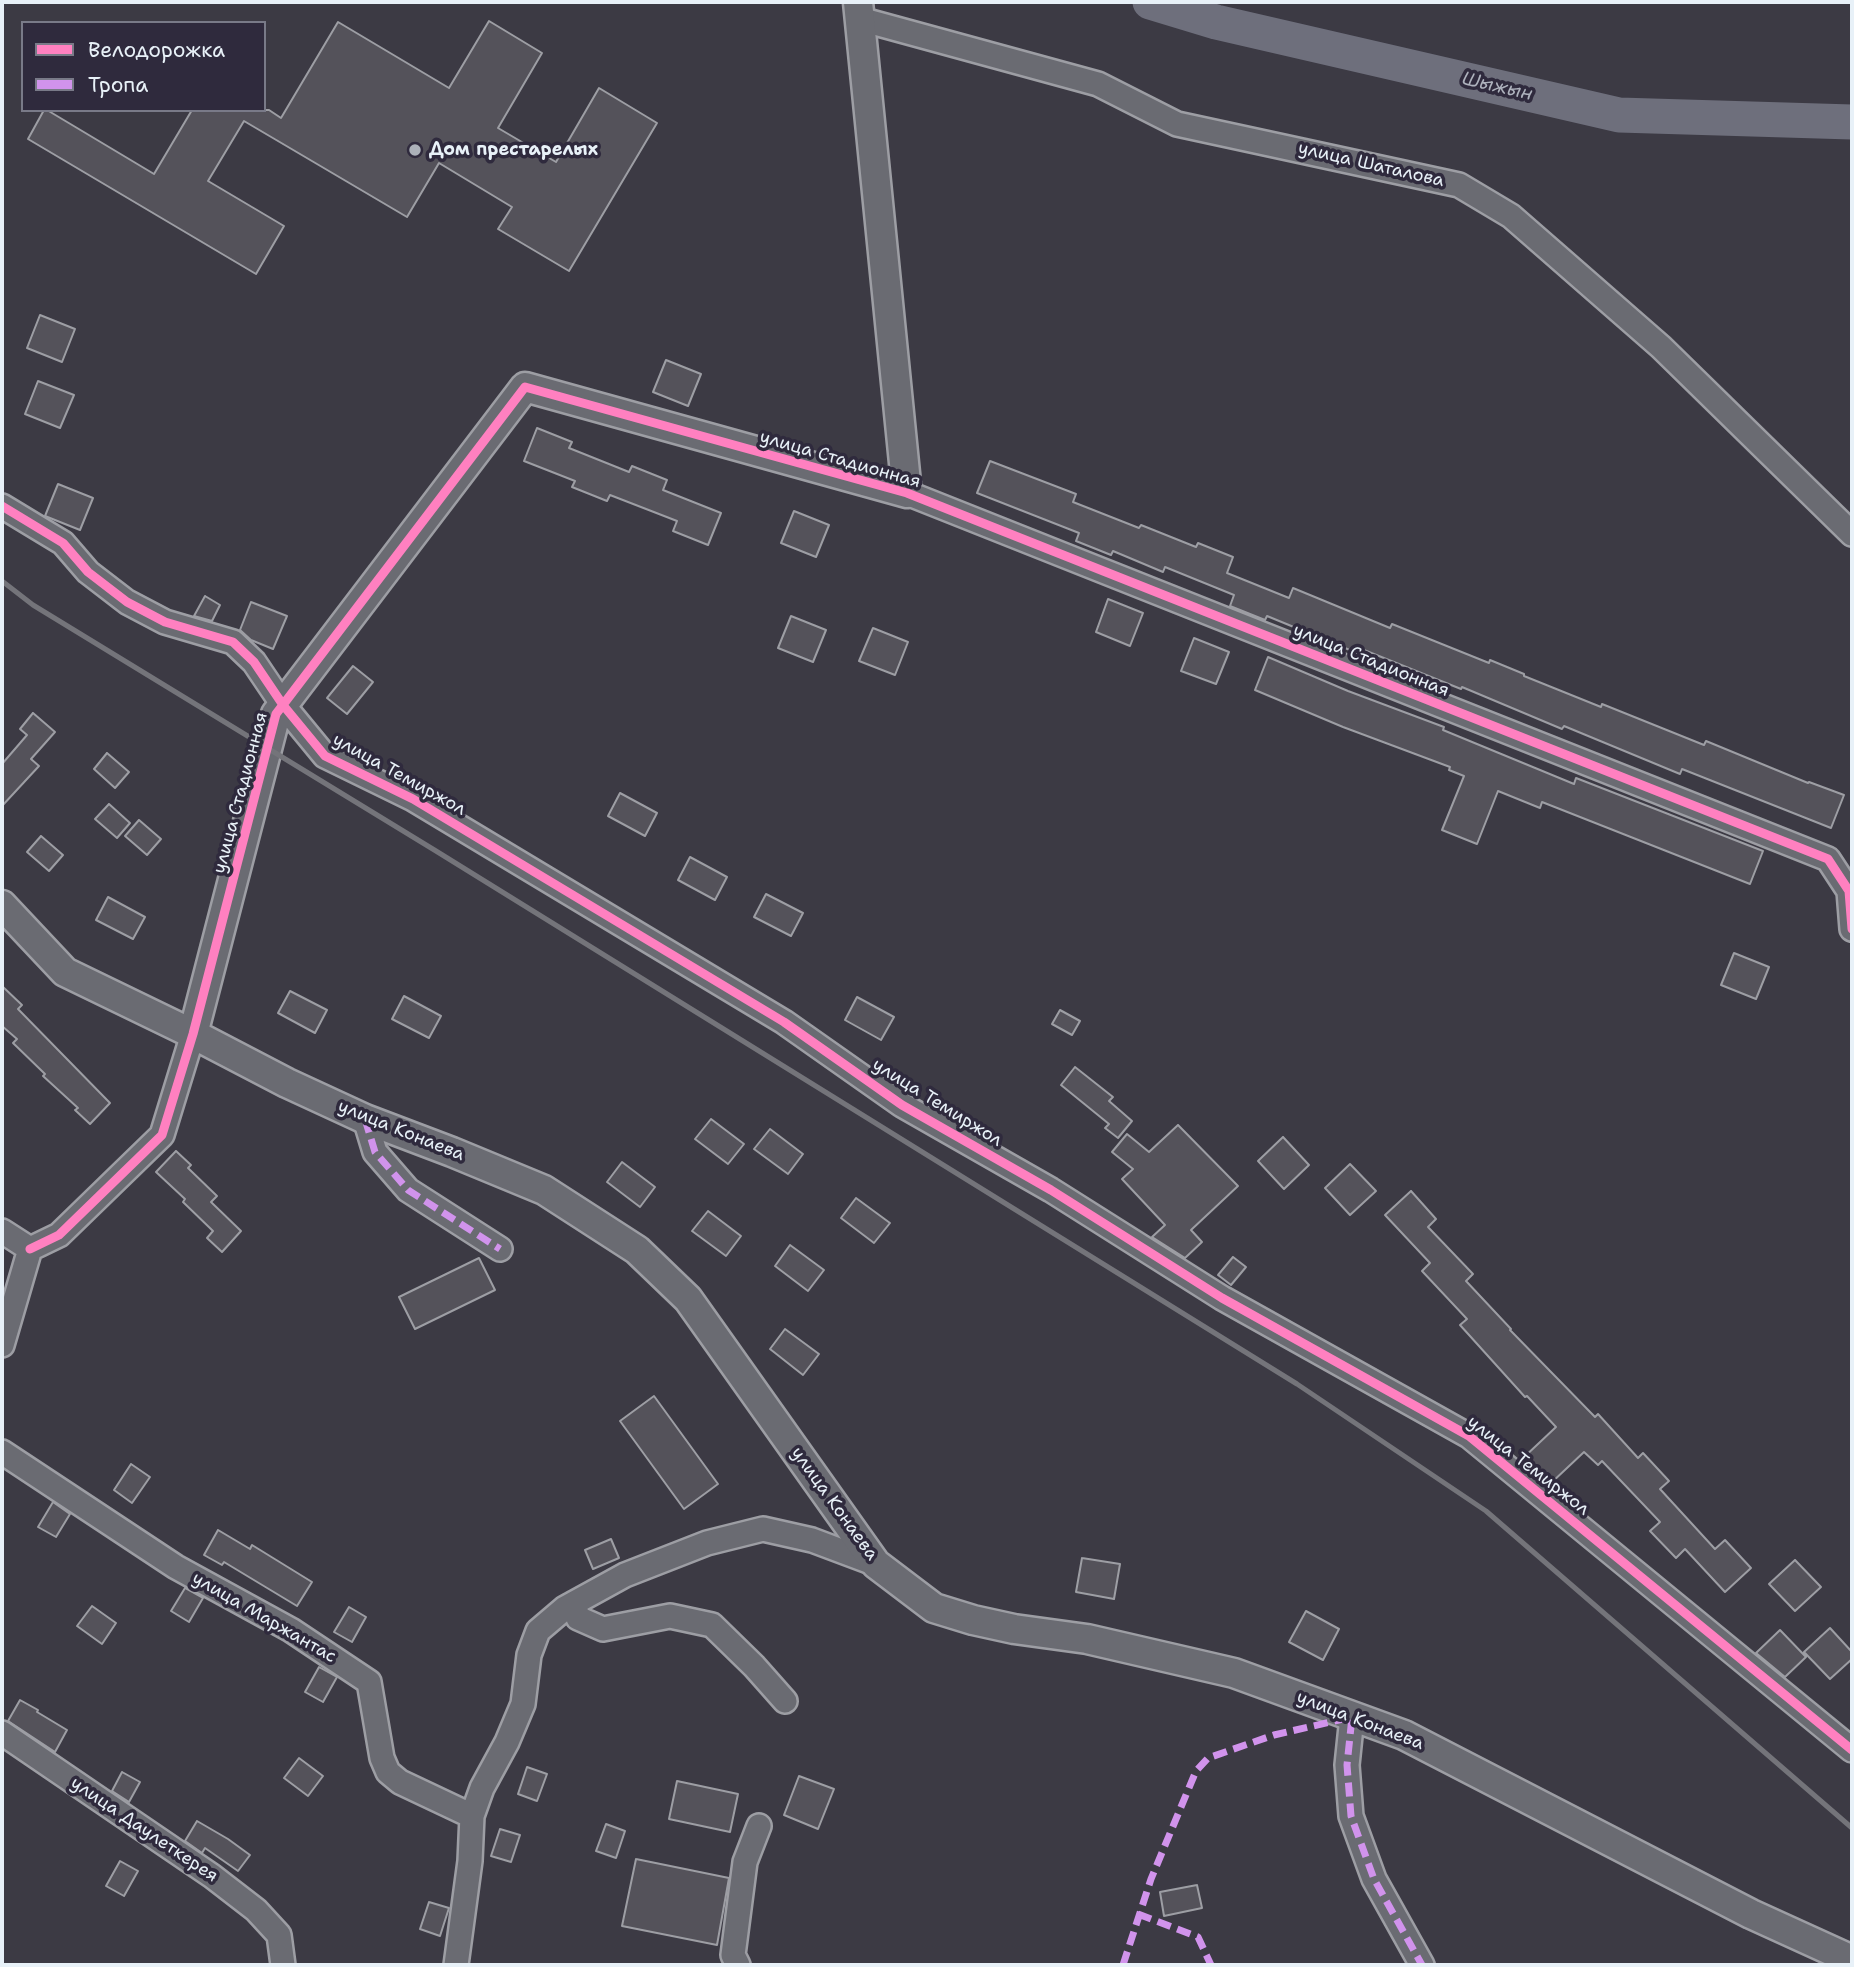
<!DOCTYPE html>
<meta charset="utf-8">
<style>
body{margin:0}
#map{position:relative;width:1854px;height:1967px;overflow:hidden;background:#3c3a44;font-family:"Shantell Sans",sans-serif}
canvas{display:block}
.frame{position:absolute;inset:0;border:4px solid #e8f1f8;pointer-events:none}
.legend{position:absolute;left:21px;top:21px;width:245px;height:91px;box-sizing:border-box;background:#2f2a3d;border:2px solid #797a88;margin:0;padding:9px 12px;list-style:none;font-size:21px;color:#e8f1f8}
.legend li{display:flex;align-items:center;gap:14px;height:35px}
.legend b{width:35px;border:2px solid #797a88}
</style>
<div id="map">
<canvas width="1854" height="1967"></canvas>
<div class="frame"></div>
<ul class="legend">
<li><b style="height:9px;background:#ff80c0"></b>Велодорожка</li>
<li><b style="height:9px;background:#d193ec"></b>Тропа</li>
</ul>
</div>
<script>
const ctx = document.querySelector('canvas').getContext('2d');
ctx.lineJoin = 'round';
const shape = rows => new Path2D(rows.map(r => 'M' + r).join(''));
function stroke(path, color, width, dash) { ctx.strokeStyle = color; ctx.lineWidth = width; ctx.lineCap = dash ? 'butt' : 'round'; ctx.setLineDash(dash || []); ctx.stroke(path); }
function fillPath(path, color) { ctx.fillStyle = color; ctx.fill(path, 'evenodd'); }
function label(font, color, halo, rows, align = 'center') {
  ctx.font = font + ' "Shantell Sans",sans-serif'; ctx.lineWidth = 7; ctx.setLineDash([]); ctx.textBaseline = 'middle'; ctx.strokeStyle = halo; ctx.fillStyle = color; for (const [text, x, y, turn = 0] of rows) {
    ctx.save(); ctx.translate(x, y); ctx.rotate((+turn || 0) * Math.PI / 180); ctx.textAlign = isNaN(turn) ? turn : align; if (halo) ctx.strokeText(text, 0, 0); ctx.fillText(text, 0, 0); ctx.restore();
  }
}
stroke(shape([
 [1150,2,1216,22,1619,115,1852,122]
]), '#6e6f7c', 35);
const building = shape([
 [489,21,542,53,498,128,556,162,599,88,657,123,569,271,498,229,512,207,439,163,407,217,244,121,208,181,284,226,256,274,28,139,44,110,47,110,154,174,192,110,269,110,281,118,338,22,449,88,489,21],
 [40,315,75,329,62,362,27,348,40,315],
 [666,360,701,374,688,406,653,392,666,360],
 [38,381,74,395,60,428,25,414,38,381],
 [537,428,572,442,569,448,629,472,632,466,667,480,663,490,721,513,708,545,673,531,677,521,610,495,607,501,572,487,575,481,524,461,537,428],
 [990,461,1076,494,1073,502,1139,528,1141,525,1196,547,1198,543,1233,557,1227,573,1289,598,1293,588,1390,628,1392,624,1489,663,1490,660,1524,674,1524,676,1601,707,1602,704,1704,745,1706,741,1808,783,1809,782,1844,795,1831,828,1682,769,1680,774,1564,726,1562,729,1462,687,1461,689,1364,650,1362,655,1267,616,1265,620,1230,606,1234,595,1165,567,1163,572,1113,551,1111,555,1076,541,1079,533,977,493,990,461],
 [58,484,93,498,80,530,45,516,58,484],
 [794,511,829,525,816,557,781,543,794,511],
 [205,596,220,605,212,621,194,616,205,596],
 [1108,599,1143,613,1130,646,1096,632,1108,599],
 [251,602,287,616,273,649,251,640,240,630,251,602],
 [791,616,826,630,813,662,778,648,791,616],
 [873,628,908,642,895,675,859,661,873,628],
 [1194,638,1229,652,1216,684,1181,671,1194,638],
 [1268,657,1348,691,1444,727,1443,730,1574,784,1576,778,1763,851,1750,884,1542,802,1540,808,1498,791,1477,844,1442,830,1464,776,1449,770,1450,767,1343,727,1255,690,1268,657],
 [353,666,373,682,347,714,327,698,353,666],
 [33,713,55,732,31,759,39,766,2,806,2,764,27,735,20,729,33,713],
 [107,753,129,772,115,788,94,769,107,753],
 [620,793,657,813,645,836,608,816,620,793],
 [109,804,130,823,117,838,95,819,109,804],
 [139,820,161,839,147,855,125,836,139,820],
 [41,836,63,855,49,871,27,852,41,836],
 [690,857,727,877,715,900,678,880,690,857],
 [766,894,803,913,791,936,754,917,766,894],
 [108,897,145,917,133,939,96,920,108,897],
 [1734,953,1769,967,1756,999,1721,985,1734,953],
 [2,986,22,1005,18,1009,110,1103,90,1124,75,1110,78,1108,43,1076,45,1074,13,1043,17,1039,2,1026,2,986],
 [290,991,327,1010,315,1033,278,1013,290,991],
 [404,996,441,1016,429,1038,392,1019,404,996],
 [857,997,894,1017,881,1040,845,1020,857,997],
 [1060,1010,1080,1021,1072,1035,1052,1024,1060,1010],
 [1075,1067,1113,1097,1109,1101,1132,1121,1118,1138,1105,1128,1109,1124,1061,1085,1075,1067],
 [711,1119,744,1144,728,1164,695,1139,711,1119],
 [1178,1125,1238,1186,1191,1230,1202,1242,1185,1258,1152,1237,1165,1225,1122,1179,1133,1169,1112,1152,1127,1134,1149,1152,1178,1125],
 [770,1129,803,1154,788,1174,754,1149,770,1129],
 [1283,1137,1309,1165,1284,1189,1258,1161,1283,1137],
 [176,1151,191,1165,188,1168,217,1196,211,1202,241,1231,222,1252,207,1238,213,1231,183,1202,185,1199,156,1172,176,1151],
 [622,1162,655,1187,640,1207,607,1182,622,1162],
 [1350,1164,1376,1191,1350,1215,1325,1188,1350,1164],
 [1411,1191,1436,1219,1428,1227,1473,1274,1466,1281,1511,1329,1510,1330,1595,1417,1598,1414,1638,1458,1643,1453,1669,1481,1660,1489,1715,1549,1725,1540,1751,1568,1725,1592,1685,1549,1676,1558,1650,1531,1660,1522,1602,1461,1598,1465,1584,1452,1550,1484,1521,1460,1556,1427,1527,1396,1525,1397,1460,1325,1467,1319,1422,1271,1430,1263,1385,1215,1411,1191],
 [856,1198,890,1223,874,1243,841,1218,856,1198],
 [708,1211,741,1236,726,1256,692,1231,708,1211],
 [790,1245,824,1270,808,1291,775,1266,790,1245],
 [1233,1257,1246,1267,1231,1285,1218,1275,1233,1257],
 [479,1258,495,1290,415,1329,399,1297,479,1258],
 [785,1329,819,1354,803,1375,770,1349,785,1329],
 [654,1396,718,1484,684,1509,620,1421,654,1396],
 [131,1464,150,1477,132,1503,114,1490,131,1464],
 [53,1502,70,1514,56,1537,38,1527,53,1502],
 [218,1530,250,1549,252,1545,312,1582,297,1606,224,1562,222,1565,204,1555,218,1530],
 [611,1539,619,1558,593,1569,585,1550,611,1539],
 [1082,1558,1120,1564,1114,1599,1076,1592,1082,1558],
 [1795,1560,1821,1587,1795,1611,1769,1584,1795,1560],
 [185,1588,203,1598,189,1622,171,1611,185,1588],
 [92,1606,116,1623,102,1644,77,1626,92,1606],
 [349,1607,366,1617,352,1642,334,1632,349,1607],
 [1306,1611,1339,1629,1323,1660,1289,1642,1306,1611],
 [1830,1628,1852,1652,1852,1659,1830,1679,1804,1652,1830,1628],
 [1780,1630,1806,1657,1785,1677,1756,1653,1780,1630],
 [319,1667,337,1677,323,1702,305,1692,319,1667],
 [20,1700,38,1710,37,1712,67,1730,55,1752,8,1721,20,1700],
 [299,1758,323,1776,308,1796,284,1778,299,1758],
 [527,1767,547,1774,537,1801,518,1794,527,1767],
 [122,1772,140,1782,129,1802,112,1791,122,1772],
 [799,1776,834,1789,818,1829,784,1815,799,1776],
 [677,1781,738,1794,730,1832,669,1819,677,1781],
 [197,1821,228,1839,250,1855,238,1871,205,1848,202,1853,185,1841,197,1821],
 [606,1824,625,1831,616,1858,596,1851,606,1824],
 [500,1829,520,1835,511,1862,491,1856,500,1829],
 [636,1859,729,1878,717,1945,622,1926,636,1859],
 [120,1861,138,1871,124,1896,106,1886,120,1861],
 [1197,1885,1202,1908,1164,1916,1160,1892,1197,1885],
 [429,1902,449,1908,440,1936,420,1929,429,1902]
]);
fillPath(building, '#54525a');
stroke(building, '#9d9ea4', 2);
const minor = shape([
 [860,19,1098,84,1177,124,1459,185,1511,216,1661,347,1852,534],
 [907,493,1828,859,1849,891,1852,929],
 [2,506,63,543,88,572,127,602,165,622,233,642,254,662,283,705,325,756,413,799,784,1022,902,1105,1051,1190,1222,1298,1469,1436,1852,1750],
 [365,1119,375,1152,408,1190,500,1249],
 [2,1231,30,1249,2,1345],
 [30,1249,59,1235,162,1135,193,1034],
 [2,1452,176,1567,291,1630,369,1682,382,1758,388,1772,400,1782,472,1816],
 [574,1603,578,1618,603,1629,670,1616,712,1625,754,1666,785,1701],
 [1352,1717,1347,1765,1351,1816,1374,1879,1422,1965],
 [2,1733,212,1876,256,1910,279,1935,283,1965],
 [456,1965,470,1861,472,1816,482,1788,507,1742,523,1704,529,1655,538,1631,565,1608,625,1575,707,1543,763,1529,812,1540,876,1564],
 [738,1965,733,1955,745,1862,759,1826]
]);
const tertiary = shape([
 [2,905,65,972,193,1034,287,1083,365,1119,452,1152,544,1190,637,1250,688,1299,876,1564,934,1608,973,1620,1014,1629,1087,1639,1234,1673,1404,1735,1751,1914,1852,1960],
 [193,1034,276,714,525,387,907,493,858,2]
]);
stroke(minor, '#9d9ea4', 28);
stroke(tertiary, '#9d9ea4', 33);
stroke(minor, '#6a6b72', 23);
stroke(tertiary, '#6a6b72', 28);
stroke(shape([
 [2,581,33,605,436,851,1297,1384,1486,1511,1852,1828]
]), '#74747a', 5);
stroke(shape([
 [365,1119,375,1152,408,1190,500,1249],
 [1138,1914,1198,1937,1211,1965],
 [1123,1965,1151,1879,1196,1771,1208,1758,1274,1735,1352,1717,1347,1765,1351,1816,1374,1879,1422,1965]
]), '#d193ec', 7, [14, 7]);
stroke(shape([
 [2,506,63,543,88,572,127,602,165,622,233,642,254,662,283,705,325,756,413,799,784,1022,902,1105,1051,1190,1222,1298,1469,1436,1852,1750],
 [30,1249,59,1235,162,1135,193,1034,276,714,525,387,907,493,1828,859,1849,891,1852,929]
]), '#ff80c0', 9);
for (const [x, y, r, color] of [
 [415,150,7,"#acb1b9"]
]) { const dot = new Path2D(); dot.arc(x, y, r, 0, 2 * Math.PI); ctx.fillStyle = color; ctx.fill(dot); stroke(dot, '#2f2a3d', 2.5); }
label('bold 18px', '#e8f1f8', '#2f2a3d', [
 ["Дом престарелых",429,150]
], 'left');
label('18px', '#e8f1f8', '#2f2a3d', [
 ["улица Шаталова",1371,165,13],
 ["улица Стадионная",840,460,16],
 ["улица Стадионная",1371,661,22],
 ["улица Темиржол",399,775,29],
 ["улица Стадионная",241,793,-75],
 ["улица Темиржол",937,1103,32],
 ["улица Конаева",401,1131,22],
 ["улица Темиржол",1528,1466,38],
 ["улица Конаева",834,1504,54],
 ["улица Маржантас",264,1618,30],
 ["улица Конаева",1360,1721,21],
 ["улица Даулеткерея",144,1830,34]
]);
label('italic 19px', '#aeb2bd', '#2f2a3d', [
 ["Шыжын",1497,87,13]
]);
</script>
